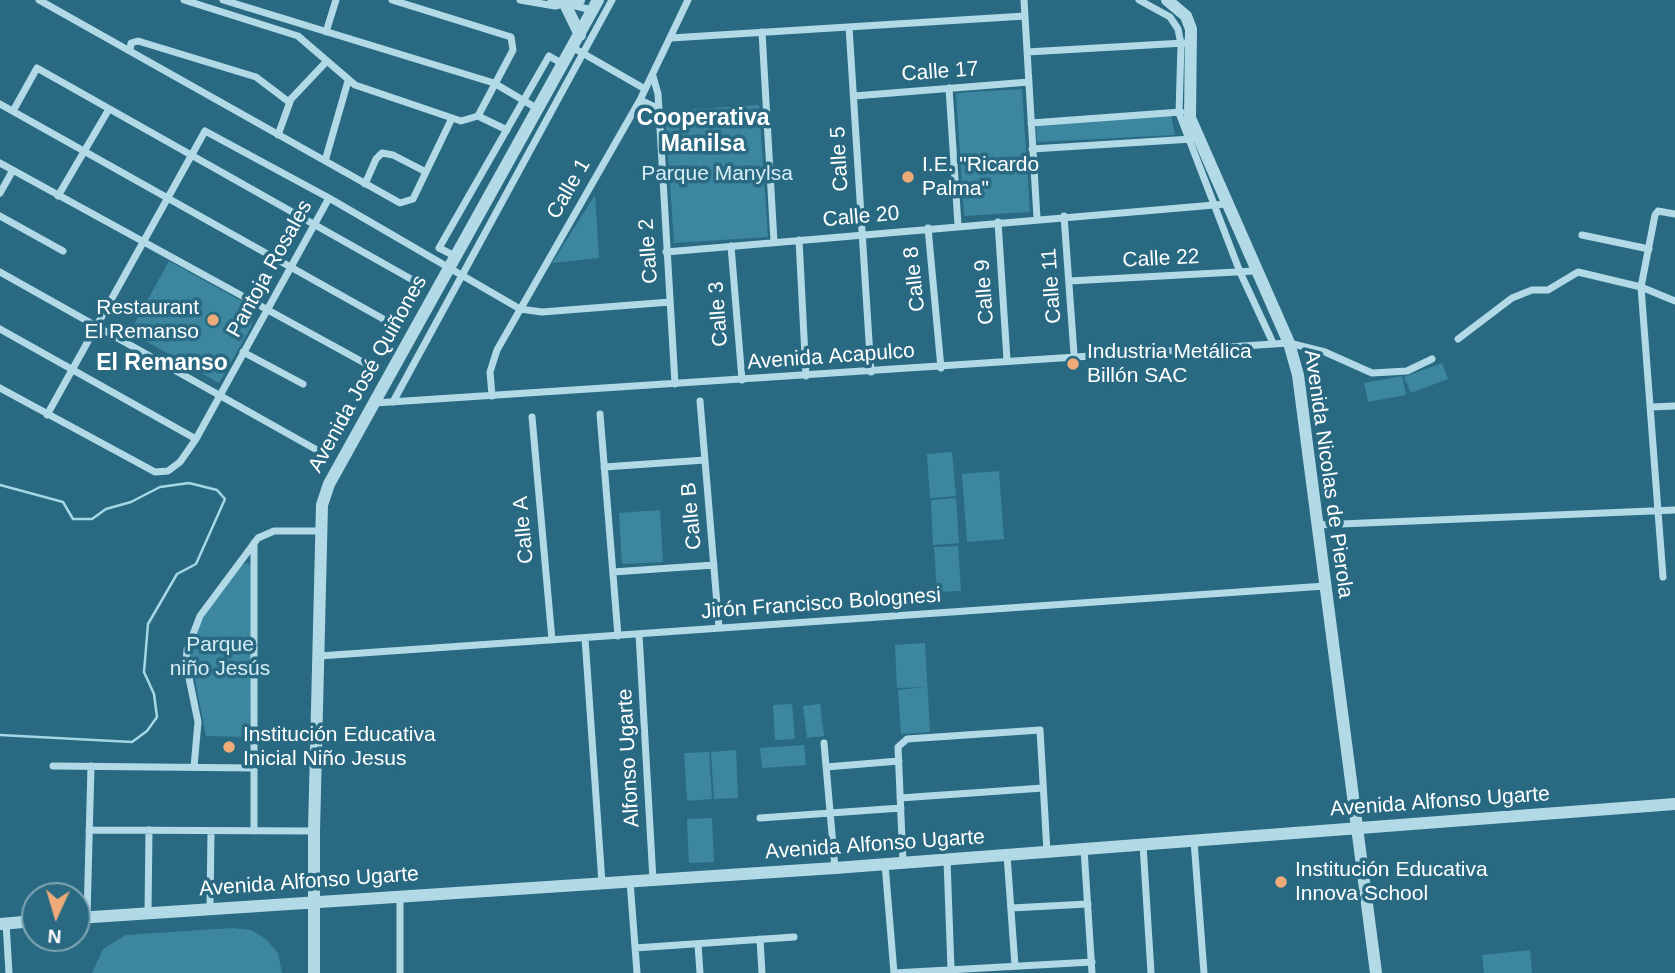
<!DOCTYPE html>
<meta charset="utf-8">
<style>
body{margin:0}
#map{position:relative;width:1675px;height:973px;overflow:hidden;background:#296a82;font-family:Helvetica,sans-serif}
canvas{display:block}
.north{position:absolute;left:21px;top:882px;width:70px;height:70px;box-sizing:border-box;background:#296a82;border:2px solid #7fa6b4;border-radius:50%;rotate:184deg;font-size:19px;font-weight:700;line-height:28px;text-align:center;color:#fff}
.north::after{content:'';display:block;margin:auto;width:24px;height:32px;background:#eeaa79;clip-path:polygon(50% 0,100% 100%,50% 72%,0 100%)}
</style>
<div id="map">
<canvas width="1675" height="973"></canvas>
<div class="north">N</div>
</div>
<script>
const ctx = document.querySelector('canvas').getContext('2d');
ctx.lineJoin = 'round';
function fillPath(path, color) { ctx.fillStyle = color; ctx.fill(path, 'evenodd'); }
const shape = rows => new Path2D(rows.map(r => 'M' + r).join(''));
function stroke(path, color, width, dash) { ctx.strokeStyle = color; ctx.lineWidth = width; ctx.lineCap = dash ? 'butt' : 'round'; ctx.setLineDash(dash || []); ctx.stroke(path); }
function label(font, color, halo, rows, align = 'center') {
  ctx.font = font + ' Helvetica,sans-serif'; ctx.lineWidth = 7; ctx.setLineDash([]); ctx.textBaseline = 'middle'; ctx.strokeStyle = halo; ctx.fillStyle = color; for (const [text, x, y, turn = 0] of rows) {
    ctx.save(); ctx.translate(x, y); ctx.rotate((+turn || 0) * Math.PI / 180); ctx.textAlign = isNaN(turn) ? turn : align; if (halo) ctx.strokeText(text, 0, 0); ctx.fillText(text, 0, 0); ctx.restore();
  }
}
fillPath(shape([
 [1022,89,1030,212,964,216,956,93],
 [759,105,768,237,674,243,665,111],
 [1171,115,1175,135,1037,142,1036,124],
 [595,195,599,258,552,263],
 [169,261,254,308,251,327,219,383,130,332],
 [1442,363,1448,379,1411,393,1404,377],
 [1402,376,1406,395,1368,402,1364,383],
 [952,452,956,496,930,498,927,454],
 [999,471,1004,539,967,542,962,474],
 [956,498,959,543,933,545,931,500],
 [660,510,663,562,622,564,619,513],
 [958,546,961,591,937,592,934,547],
 [247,563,252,566,250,737,206,736,190,654,195,632,215,598,241,565],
 [925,643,930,732,901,734,898,690,926,687,897,688,895,645],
 [792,704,795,739,775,740,773,705],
 [820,704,824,736,807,738,803,706],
 [804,745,806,765,762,768,760,748],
 [736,750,738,798,714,799,711,752],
 [709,752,712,799,687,801,684,753],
 [712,818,714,862,689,863,687,819],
 [232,928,251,930,266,939,278,953,282,973,92,973,103,949,126,935],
 [1530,950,1532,973,1484,973,1482,955]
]), '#3d869f');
stroke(shape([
 [0,485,63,502,73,519,92,519,106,509,131,502,160,487,189,483,217,490,225,499,196,564,177,574,148,624,144,672,154,694,157,717,147,731,132,742,0,735]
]), '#a6d7e7', 2.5);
stroke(shape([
 [39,0,400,203,413,199,452,118],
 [184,0,298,36,355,85,461,121,478,116,507,130],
 [223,0,494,83,538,109],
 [392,0,511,37,513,50,478,116],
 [520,0,555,6,565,4],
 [551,0,592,10],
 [1024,0,1037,218],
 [1139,0,1170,17,1178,29,1181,44,1179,113,1240,272,1273,343],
 [849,27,871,372],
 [326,32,336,0],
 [762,32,774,242],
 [671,38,1025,16],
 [572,47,645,89],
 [130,50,131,43,138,41,256,77,289,102],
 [1027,52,1184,43],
 [653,76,658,94,675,384],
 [949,88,958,225],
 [854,96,1029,82],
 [640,100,659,109],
 [0,104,394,325],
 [13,111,37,68,418,283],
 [1031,123,1181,112],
 [278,135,291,99,326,62],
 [1032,149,1192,139],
 [325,161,348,81],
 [0,163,370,366],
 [365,184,376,159,382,153,393,155,426,172],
 [0,193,13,170],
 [58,196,109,109],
 [0,216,63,251],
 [1064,216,1074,354],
 [998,222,1007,360],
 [928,228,941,368],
 [1582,235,1649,249],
 [799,240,806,376],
 [731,246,742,380],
 [666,252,1226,204],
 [455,256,439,248,549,56,563,64],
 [0,272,324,454],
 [1069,281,1254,271],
 [0,329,196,439],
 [1458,339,1512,298,1532,290,1548,290,1578,272,1641,287,1675,301],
 [243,352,303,384],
 [0,388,155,472,168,471,180,462,196,439,329,198],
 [492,396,490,372,497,350,640,100,688,0],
 [700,401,719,628],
 [393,402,612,0],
 [375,403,1289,343,1325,352,1372,373,1407,371,1432,359],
 [1651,407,1675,406],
 [600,414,618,636],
 [47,415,205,131,329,198,520,309,542,312,670,302],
 [532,417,552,640],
 [604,467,705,460],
 [1317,525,1675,510],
 [613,572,714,565],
 [1663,577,1641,287,1655,215,1658,211,1675,214],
 [639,634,653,880],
 [585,638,602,883],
 [319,656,1325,586],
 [824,743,835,868],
 [53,766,254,768],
 [194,767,198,722,186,663,187,650,200,616,258,538,274,531,320,531],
 [826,767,899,761],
 [900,798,1043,788],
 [760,818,901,808],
 [89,830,314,831],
 [254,831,254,543],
 [1194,841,1204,973],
 [1143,845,1151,973],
 [1084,849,1092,973],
 [1007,855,1015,966],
 [947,860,951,969],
 [903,863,898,747,907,739,1040,730,1047,852],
 [885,864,894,973,1092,962],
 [630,881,637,973],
 [210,908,211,831],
 [1011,908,1088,904],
 [148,913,149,830],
 [87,917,91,766],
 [6,923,9,973],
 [760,939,762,973],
 [698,944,700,973],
 [635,948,794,937],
 [400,973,400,896]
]), '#b2d9e6', 7);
stroke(shape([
 [579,0,565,4,580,35],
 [1167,0,1186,16,1191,29,1190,118,1289,343,1298,375,1376,973],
 [77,918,835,868,1675,804],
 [0,924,35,921],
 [314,973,314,831,322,505,329,484,598,0]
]), '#b2d9e6', 12);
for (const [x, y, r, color] of [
 [908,177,7,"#eeaa79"],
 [213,320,7,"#eeaa79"],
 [1073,364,7,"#eeaa79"],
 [229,747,7,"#eeaa79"],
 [1281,882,7,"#eeaa79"]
]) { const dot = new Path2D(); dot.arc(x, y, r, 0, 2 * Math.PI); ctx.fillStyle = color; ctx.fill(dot); stroke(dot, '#296a82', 2.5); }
label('21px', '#fff', '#296a82', [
 ["Calle 17",940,72,-4],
 ["Calle 5",840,159,-93],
 ["Calle 1",569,189,-60],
 ["Calle 20",861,217,-5],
 ["Calle 2",649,251,-94],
 ["Calle 22",1161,259,-3],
 ["Pantoja Rosales",270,269,-61],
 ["Calle 8",915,279,-96],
 ["Calle 11",1052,286,-94],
 ["Calle 9",985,292,-94],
 ["Calle 3",719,314,-94],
 ["Avenida Acapulco",831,357,-4],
 ["Avenida José Quiñones",368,374,-61],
 ["Avenida Nicolas de Pierola",1328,474,82],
 ["Calle B",692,516,-95],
 ["Calle A",524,530,-95],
 ["Jirón Francisco Bolognesi",821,604,-4],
 ["Alfonso Ugarte",629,758,-93],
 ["Avenida Alfonso Ugarte",1440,802,-4],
 ["Avenida Alfonso Ugarte",875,845,-4],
 ["Avenida Alfonso Ugarte",309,882,-4]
]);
label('21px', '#fff', '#296a82', [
 ["I.E. \"Ricardo",922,165],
 ["Palma\"",922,189],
 ["Restaurant",199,308,"right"],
 ["El Remanso",199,332,"right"],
 ["Industria Metálica",1087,352],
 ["Billón SAC",1087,376],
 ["Institución Educativa",243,735],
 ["Inicial Niño Jesus",243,759],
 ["Institución Educativa",1295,870],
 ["Innova School",1295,894]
], 'left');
label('21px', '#d5edf5', '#296a82', [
 ["Parque Manylsa",717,174],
 ["Parque",220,645],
 ["niño Jesús",220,669]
]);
label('bold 23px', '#fff', '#296a82', [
 ["Cooperativa",703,119],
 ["Manilsa",703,145],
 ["El Remanso",162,364]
]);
</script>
